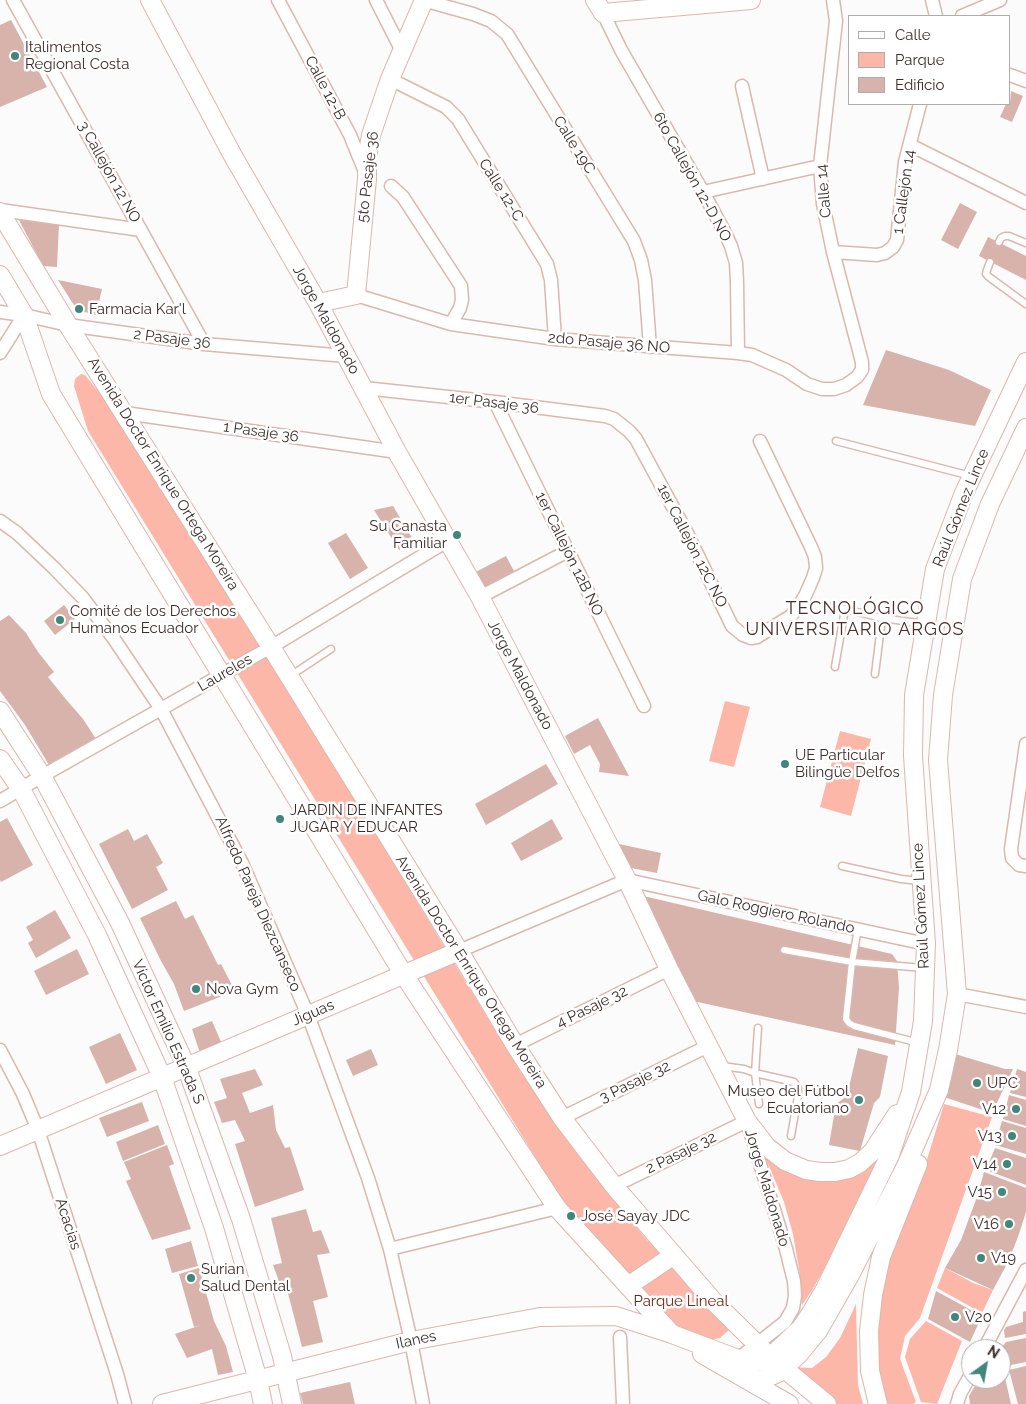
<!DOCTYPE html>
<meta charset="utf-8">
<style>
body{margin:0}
#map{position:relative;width:1026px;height:1404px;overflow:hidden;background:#fbfbfb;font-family:Raleway,sans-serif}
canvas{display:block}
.legend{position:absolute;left:848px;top:15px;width:162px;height:90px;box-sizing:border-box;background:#fff;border:1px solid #b1abaa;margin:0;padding:6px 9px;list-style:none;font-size:15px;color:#3c2d2a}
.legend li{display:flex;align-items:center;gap:10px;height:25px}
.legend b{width:25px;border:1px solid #b1abaa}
.north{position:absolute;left:961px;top:1339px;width:50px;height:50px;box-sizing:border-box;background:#fff;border:1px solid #b1abaa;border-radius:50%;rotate:32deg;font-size:14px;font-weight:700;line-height:20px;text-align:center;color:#3c2d2a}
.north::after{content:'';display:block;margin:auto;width:18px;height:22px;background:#41867b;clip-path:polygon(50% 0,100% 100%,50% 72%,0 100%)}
</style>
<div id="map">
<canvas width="1026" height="1404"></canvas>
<ul class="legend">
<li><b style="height:6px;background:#fff"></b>Calle</li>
<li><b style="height:14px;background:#fcb7a9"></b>Parque</li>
<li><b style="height:14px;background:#d7b3ab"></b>Edificio</li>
</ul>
<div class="north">N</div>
</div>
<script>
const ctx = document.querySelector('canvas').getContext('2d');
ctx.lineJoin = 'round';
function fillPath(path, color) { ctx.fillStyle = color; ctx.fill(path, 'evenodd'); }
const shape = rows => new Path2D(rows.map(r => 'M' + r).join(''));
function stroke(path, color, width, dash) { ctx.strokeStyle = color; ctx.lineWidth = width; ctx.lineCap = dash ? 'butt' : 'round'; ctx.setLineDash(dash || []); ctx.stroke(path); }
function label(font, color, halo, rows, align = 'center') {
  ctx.font = font + ' Raleway,sans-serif'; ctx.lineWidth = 5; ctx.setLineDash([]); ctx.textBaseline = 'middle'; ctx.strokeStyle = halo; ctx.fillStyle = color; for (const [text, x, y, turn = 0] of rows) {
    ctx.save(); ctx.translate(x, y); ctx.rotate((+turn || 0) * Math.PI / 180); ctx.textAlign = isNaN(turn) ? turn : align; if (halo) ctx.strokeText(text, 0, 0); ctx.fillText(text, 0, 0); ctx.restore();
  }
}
fillPath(shape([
 [81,374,85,375,98,391,160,479,521,1073,589,1169,647,1240,680,1270,724,1317,729,1330,720,1338,709,1340,684,1331,672,1322,567,1205,553,1186,88,431,74,386,75,379],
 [725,701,750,707,734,767,709,761],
 [840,731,871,739,851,816,820,807],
 [944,1104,992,1117,920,1318,905,1336,900,1359,916,1402,913,1404,886,1404,877,1374,875,1325,892,1246,925,1166],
 [892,1136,875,1165,822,1273,811,1292,802,1305,800,1275,793,1234,784,1202,761,1147,818,1179],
 [945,1268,973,1283,993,1290,982,1313,937,1288],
 [856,1304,858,1385,863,1404,837,1404,791,1367,812,1368,826,1357,840,1338],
 [926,1321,962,1341,937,1404,921,1402,905,1357,910,1339]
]), '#fcb7a9');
fillPath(shape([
 [11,20,47,87,0,107,0,25],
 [1011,91,1023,96,1012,122,1000,117,1006,104,1010,104],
 [960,203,977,212,958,249,941,240],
 [19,220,59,223,57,267,43,266],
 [988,237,1026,256,1026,280,979,256],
 [58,280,102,289,96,315,77,310],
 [886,350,949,370,991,390,975,426,863,405],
 [393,506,414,541,399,550,374,510],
 [346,533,368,568,350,579,328,543],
 [506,556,515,573,483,590,474,573],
 [64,605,75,619,55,635,44,621],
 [9,615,26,633,38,652,54,672,48,677,64,697,83,719,96,739,49,765,25,725,0,691,0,621],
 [598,718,629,776,599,772,600,764,590,745,574,754,565,736],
 [546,764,558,784,486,825,475,804],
 [7,818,33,865,1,882,0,880,0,822],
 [552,819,563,839,521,861,511,843],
 [128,829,134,841,147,834,163,863,156,867,168,890,132,909,99,844],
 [619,844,661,853,657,873,631,868],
 [639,895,892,954,897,961,899,988,895,1045,693,1001],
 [176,901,185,919,193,915,218,965,221,964,235,991,184,1011,174,984,161,961,140,918],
 [55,910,71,938,36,958,28,943,33,940,26,927],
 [77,949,89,974,46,995,34,971],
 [212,1021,222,1044,200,1053,192,1029],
 [120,1033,137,1070,106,1084,89,1047],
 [858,1048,888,1056,880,1097,874,1103,860,1151,829,1145,836,1104,847,1096],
 [371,1049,378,1065,353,1076,346,1060],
 [955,1054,1005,1069,1013,1069,992,1113,944,1097],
 [255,1069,263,1085,242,1093,250,1113,273,1105,276,1130,285,1148,290,1147,304,1190,255,1207,235,1144,245,1141,235,1120,222,1123,214,1102,227,1098,220,1079],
 [1017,1069,1026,1072,1026,1097,1010,1093],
 [1009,1095,1026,1100,1026,1126,1003,1119],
 [142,1102,149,1121,107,1137,99,1118],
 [1002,1121,1026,1128,1026,1154,995,1145],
 [158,1125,165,1144,123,1161,116,1142],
 [167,1145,174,1164,169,1166,191,1229,152,1240,126,1181,131,1179,124,1162],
 [995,1148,1026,1158,1026,1185,986,1170],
 [984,1172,1026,1188,1026,1212,1019,1234,1009,1260,993,1290,945,1268,961,1240,977,1197],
 [306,1209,313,1232,321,1230,330,1253,317,1255,328,1297,313,1301,323,1342,302,1347,285,1282,280,1284,273,1265,282,1263,271,1218],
 [191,1241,198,1266,172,1273,165,1249],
 [199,1268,214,1321,226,1346,233,1372,218,1375,212,1349,187,1358,175,1334,201,1325,194,1327,179,1274],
 [936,1291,982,1316,970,1342,928,1319],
 [1026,1311,1026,1334,1005,1338,1004,1330,1006,1327,1023,1322,1023,1312],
 [1026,1338,1026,1362,1001,1367,1001,1348,1006,1342],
 [1026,1366,1026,1404,1018,1404,1009,1370],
 [1003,1369,1011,1404,970,1404,969,1396,979,1379,1001,1379,1001,1370],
 [350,1382,355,1404,303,1404,300,1393]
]), '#d7b3ab');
const lane = shape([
 [999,242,1001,238,1005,236,1009,236,1026,243],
 [990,262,987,270,986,274,989,277,1026,304],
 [836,441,971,476],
 [833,606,882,618,925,624],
 [835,667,845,609],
 [875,674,882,618],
 [290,676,331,649],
 [842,866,901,879,920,881],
 [858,929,852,962,846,1019,849,1023,854,1026,919,1043],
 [784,950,852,962,924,968],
 [758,1028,755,1073,759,1104],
 [722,1066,744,1069,755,1073,794,1082,798,1088,798,1096,791,1136]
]);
const street = shape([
 [13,0,204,344],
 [278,0,350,135,365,172],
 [376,0,402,51],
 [423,0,473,14,491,21,507,34,634,241,641,260,645,280,650,347],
 [932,0,936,16],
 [603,13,621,50,703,192,724,231,731,246,736,263,737,282,738,353],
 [962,16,1000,0],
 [1010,75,1026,81],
 [390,79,446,107,458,119,547,264,551,280,555,339],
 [742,86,763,179],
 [910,145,1026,203],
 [391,186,403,197,461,286,462,300,460,308,451,324],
 [703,192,820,166],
 [0,210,141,230],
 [833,252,877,255,885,253,893,247,897,240,905,162,920,104],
 [356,295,451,324,555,339,738,353,752,355,786,370,807,384,822,389,834,389,846,385,857,377,862,370,862,362,833,252,823,204,820,166,836,21,833,0],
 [0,312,24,315,68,325,204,344,346,356],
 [0,353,24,315],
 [364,388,495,402,605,416,614,419,629,431,636,439,687,533,732,626,743,635,751,638,757,637,791,616,798,607,805,596,813,578,816,568,815,557,811,547,760,441],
 [495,402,644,706],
 [125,413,397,452],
 [0,521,17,533,54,568,83,598,114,639,161,709,242,863,308,1015,368,1178,390,1249,411,1341,423,1404],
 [480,597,568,551],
 [1026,744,1011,849,1012,858,1019,865,1026,866],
 [0,801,42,776,271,647,447,541],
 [459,951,627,880,926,944],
 [957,994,1026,1007],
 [515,1045,669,969],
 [0,1050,23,1094,38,1130,117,1374,125,1404],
 [562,1118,708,1046],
 [614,1186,747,1121,786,1249,794,1281,795,1296,793,1308,785,1322,738,1359],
 [390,1249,557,1208],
 [620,1337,623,1404],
 [984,1349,1026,1270],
 [957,1404,960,1394,971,1374]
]);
const secondary = shape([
 [150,0,233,156,318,303,397,452,480,597,627,880,669,969,747,1121,767,1147,785,1161,806,1170,820,1172,835,1172,849,1169,860,1163,873,1151,897,1114],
 [595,0,603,13,751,0],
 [0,212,68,325,271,647,459,951,515,1045,562,1118,614,1186,715,1303,770,1357,827,1404],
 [0,275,24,315,51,394,404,975,557,1208,670,1332],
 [318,303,356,295,367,179,367,158,371,135,390,79,424,0],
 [0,711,42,776,120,923,186,1066,241,1219,282,1356,292,1404],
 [0,759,21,789,97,935,162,1077,214,1228,258,1380,263,1404],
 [0,1146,459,951],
 [628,1286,674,1255],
 [702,1354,789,1404],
 [745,1378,762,1380,780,1372,799,1354,818,1331,850,1275,906,1166,939,1090,948,1050,957,994,938,760,943,695,962,579,990,504,1026,428],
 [162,1404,411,1341,540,1317,616,1316,672,1334,738,1359,754,1362,764,1361,770,1357,800,1329,811,1313,825,1289,890,1155,911,1092,923,1021,926,944,913,756,914,695,935,569,964,493,1026,362],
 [878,1404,870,1371,869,1331,873,1295,881,1257,918,1164]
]);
stroke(lane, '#dbb7af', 9);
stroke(street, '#dbb7af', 15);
stroke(secondary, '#dbb7af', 20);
stroke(lane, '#fff', 6);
stroke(street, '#fff', 12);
stroke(secondary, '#fff', 18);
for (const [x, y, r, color] of [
 [15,56,5,"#41867b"],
 [79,309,5,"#41867b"],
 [457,535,5,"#41867b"],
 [60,620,5,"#41867b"],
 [785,764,5,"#41867b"],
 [280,819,5,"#41867b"],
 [196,989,5,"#41867b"],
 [977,1083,5,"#41867b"],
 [859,1100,5,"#41867b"],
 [1016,1109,5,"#41867b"],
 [1012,1136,5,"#41867b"],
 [1007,1164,5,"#41867b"],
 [1002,1192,5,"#41867b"],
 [571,1216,5,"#41867b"],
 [1009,1224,5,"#41867b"],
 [981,1258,5,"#41867b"],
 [191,1278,5,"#41867b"],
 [955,1317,5,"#41867b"]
]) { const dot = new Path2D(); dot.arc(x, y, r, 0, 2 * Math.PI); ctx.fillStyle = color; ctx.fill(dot); stroke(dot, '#fff', 2); }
label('15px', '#3c2d2a', '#fff', [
 ["Italimentos",25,47],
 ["Regional Costa",25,64],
 ["Farmacia Kar'l",89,309],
 ["Su Canasta",447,526,"right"],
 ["Familiar",447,543,"right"],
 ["Comité de los Derechos",70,611],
 ["Humanos Ecuador",70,628],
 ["UE Particular",795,755],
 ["Bilingüe Delfos",795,772],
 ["JARDIN DE INFANTES",290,810],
 ["JUGAR Y EDUCAR",290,827],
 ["Nova Gym",206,989],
 ["UPC",987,1083],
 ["Museo del Fútbol",849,1091,"right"],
 ["Ecuatoriano",849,1108,"right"],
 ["V12",1006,1109,"right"],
 ["V13",1002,1136,"right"],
 ["V14",997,1164,"right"],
 ["V15",992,1192,"right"],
 ["José Sayay JDC",581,1216],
 ["V16",999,1224,"right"],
 ["V19",991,1258],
 ["Surian",201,1269],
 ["Salud Dental",201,1286],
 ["V20",965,1317]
], 'left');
label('15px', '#3c2d2a', '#fff', [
 ["Calle 12-B",325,88,62],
 ["Calle 19C",574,145,58],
 ["3 Callejón 12 NO",109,172,61],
 ["5to Pasaje 36",368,177,-83],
 ["6to Callejón 12-D NO",692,177,61],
 ["Calle 12-C",501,190,58],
 ["Calle 14",824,191,-95],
 ["1 Callejón 14",904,192,-82],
 ["Jorge Maldonado",326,320,61],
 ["2 Pasaje 36",172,339,7],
 ["2do Pasaje 36 NO",609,343,5],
 ["1er Pasaje 36",494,403,7],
 ["1 Pasaje 36",261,432,8],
 ["Avenida Doctor Enrique Ortega Moreira",163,474,58],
 ["Raúl Gómez Lince",961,508,-68],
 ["1er Callejón 12C NO",692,546,63],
 ["1er Callejón 12B NO",569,554,64],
 ["Laureles",225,673,-30],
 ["Jorge Maldonado",520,675,62],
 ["Alfredo Pareja Diezcanseco",258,904,66],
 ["Raúl Gómez Lince",921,906,-93],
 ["Galo Roggiero Rolando",776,912,12],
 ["Avenida Doctor Enrique Ortega Moreira",471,972,58],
 ["4 Pasaje 32",592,1007,-26],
 ["Jiguas",313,1013,-23],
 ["Víctor Emilio Estrada S",168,1032,66],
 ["3 Pasaje 32",635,1082,-26],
 ["2 Pasaje 32",681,1153,-26],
 ["Jorge Maldonado",767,1188,73],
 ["Acacias",68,1224,72],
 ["Ilanes",416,1340,-12]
]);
label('15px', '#742618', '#fff', [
 ["Parque Lineal",681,1301]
]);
ctx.letterSpacing = '1px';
label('18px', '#492d27', '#fff', [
 ["TECNOLÓGICO",855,609],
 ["UNIVERSITARIO ARGOS",855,630]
]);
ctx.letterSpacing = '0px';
</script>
